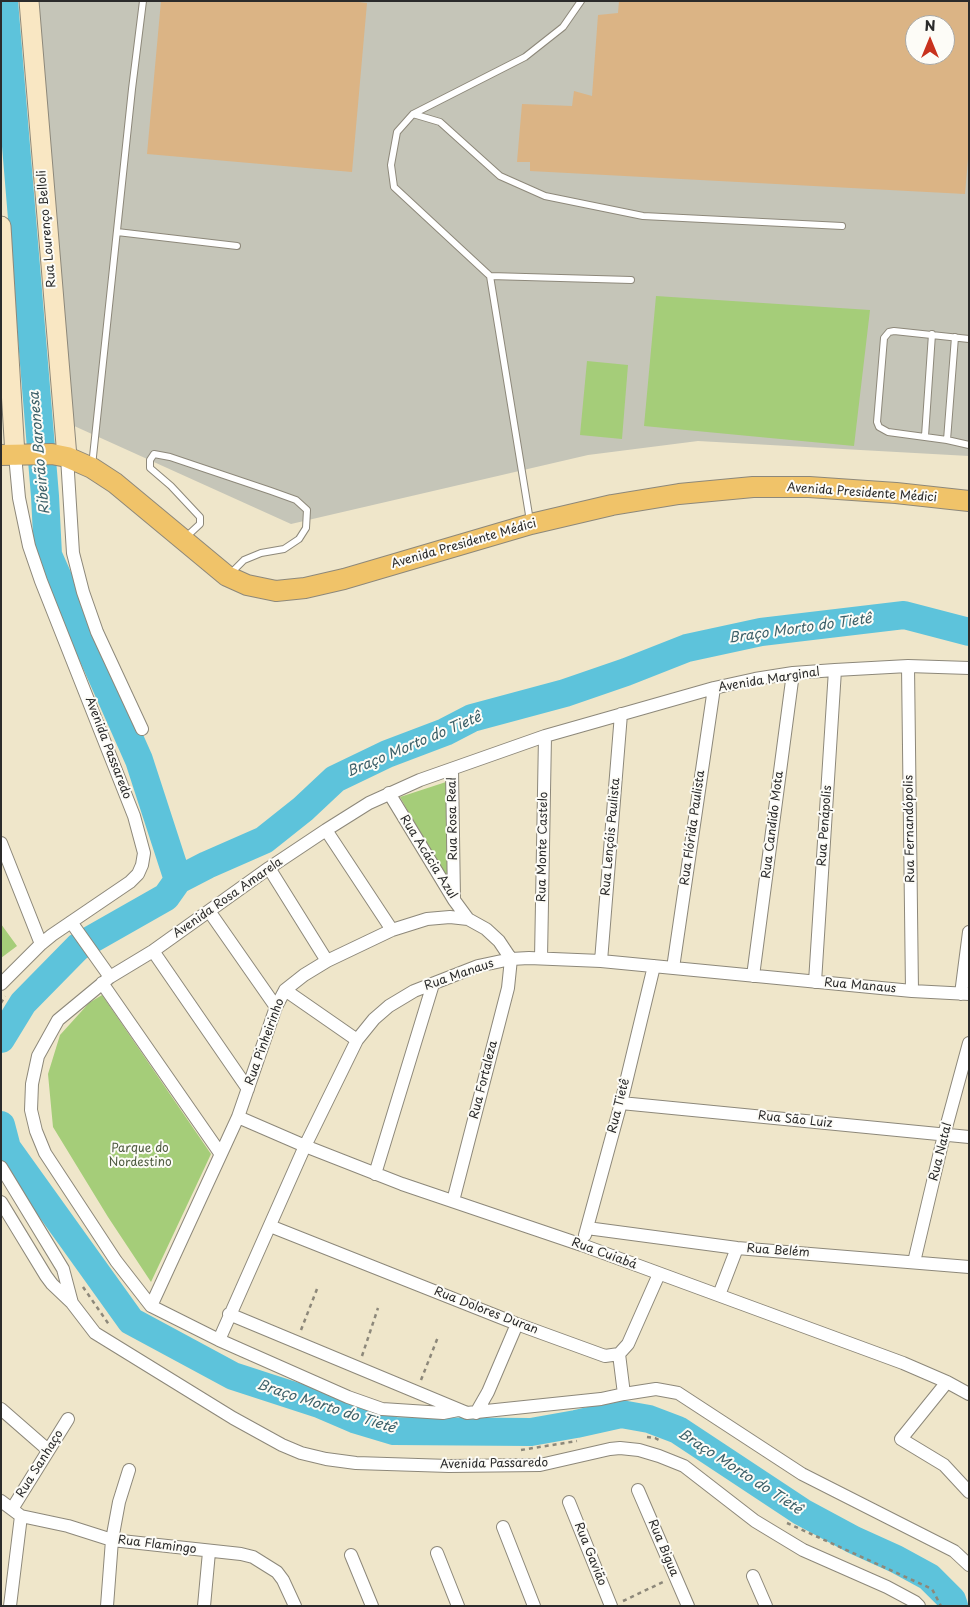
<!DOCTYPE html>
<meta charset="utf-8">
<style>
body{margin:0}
#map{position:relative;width:970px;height:1607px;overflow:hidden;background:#efe6ca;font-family:"Playpen Sans",sans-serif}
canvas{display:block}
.frame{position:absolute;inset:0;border:2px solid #2b2b2b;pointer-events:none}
.north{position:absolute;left:905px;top:15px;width:50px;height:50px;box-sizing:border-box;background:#fdfcf7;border:1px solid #a9a8a5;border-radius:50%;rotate:0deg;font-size:14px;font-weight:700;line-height:20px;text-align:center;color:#2b2b2b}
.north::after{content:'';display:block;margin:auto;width:18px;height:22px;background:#c8321e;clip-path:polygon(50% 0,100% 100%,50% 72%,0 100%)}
</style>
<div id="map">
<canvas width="970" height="1607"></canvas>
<div class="frame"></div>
<div class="north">N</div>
</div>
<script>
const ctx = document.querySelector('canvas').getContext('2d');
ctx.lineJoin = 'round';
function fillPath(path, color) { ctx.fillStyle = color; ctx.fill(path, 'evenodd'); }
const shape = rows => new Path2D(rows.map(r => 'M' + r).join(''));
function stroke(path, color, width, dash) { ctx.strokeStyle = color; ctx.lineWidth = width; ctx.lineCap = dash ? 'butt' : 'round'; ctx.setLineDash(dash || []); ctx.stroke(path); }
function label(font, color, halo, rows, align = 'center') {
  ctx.font = font + ' "Playpen Sans",sans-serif'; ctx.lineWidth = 4; ctx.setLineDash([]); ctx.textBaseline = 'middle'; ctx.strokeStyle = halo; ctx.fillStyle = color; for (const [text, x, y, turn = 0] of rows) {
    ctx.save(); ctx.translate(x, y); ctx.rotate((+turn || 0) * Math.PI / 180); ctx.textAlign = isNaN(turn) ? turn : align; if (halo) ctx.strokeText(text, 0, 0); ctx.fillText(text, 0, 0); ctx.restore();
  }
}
fillPath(shape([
 [36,1,969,1,969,456,698,441,588,455,291,524,72,425],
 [915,25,945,25,945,55,915,55]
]), '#c5c5b8');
fillPath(shape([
 [656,296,870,310,854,446,644,426],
 [587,361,628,365,622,439,580,435],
 [446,782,449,885,400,797],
 [1,924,17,946,1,958],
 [102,995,211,1154,151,1282,108,1217,53,1127,48,1074,60,1035,89,1003]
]), '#a5cd79');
stroke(shape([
 [4,1,45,496,48,555,139,760,178,880],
 [1,1039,23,1003,78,947,166,897,178,880,207,865,264,840,303,809,335,779,387,754,445,732,472,718,565,693,626,672,687,648,761,632,904,615,969,632],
 [1,1125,7,1148,131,1321,233,1376,319,1404,354,1419,394,1431,531,1432,576,1424,621,1414,649,1419,678,1430,802,1512,854,1540,896,1559,929,1577,952,1600,954,1606]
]), '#5dc3db', 28);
fillPath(shape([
 [161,1,350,1,367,3,352,172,147,154],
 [619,1,969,1,969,147,965,194,530,171,530,162,517,162,522,104,572,106,574,91,592,96,598,15,618,13],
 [915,25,945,25,945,55,915,55]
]), '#dbb485');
const lane = shape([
 [413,114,440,122,500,176,545,196,643,216,842,226],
 [117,232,237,246],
 [490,276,631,280],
 [955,337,947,440,969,445],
 [925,436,932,334],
 [947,440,888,432,879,427,877,422,884,338,889,332,894,331,969,339],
 [92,466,132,89,143,1],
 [530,521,490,276,394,187,391,165,397,132,413,114,525,57,563,27,581,1],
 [186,537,200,524,200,517,171,486,150,468,150,460,154,454,170,457,271,491,296,500,307,510,306,528,299,539,284,549,261,553,244,560,230,574]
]);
const street = shape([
 [67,457,73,553,83,592,97,632,142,729],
 [908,666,912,991],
 [452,769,454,900],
 [389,793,454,900,468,919],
 [326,830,392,930],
 [1,843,41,944],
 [269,868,327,961],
 [209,911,276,1007],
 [71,922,110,977],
 [153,951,248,1089],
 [541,958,545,736],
 [601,961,621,714],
 [673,968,714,688],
 [753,976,793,673],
 [815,982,835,670],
 [102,983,220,1153],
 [1,984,41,944,52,935,130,882,138,874,142,865,144,853,134,816,41,581,29,546,19,498,15,455],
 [285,990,357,1040],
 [961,994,969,932],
 [621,1103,969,1137],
 [238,1117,305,1146,402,1184,582,1245,903,1363,947,1382,969,1394],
 [1,1167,63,1269,72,1303],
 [375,1174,433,984],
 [1,1202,46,1276,52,1284,72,1303,95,1333,233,1418,282,1445,301,1453,326,1459,356,1463,449,1466,540,1465,610,1449,620,1448,639,1450,659,1456,684,1466,755,1521,803,1550,887,1587,915,1602,919,1606],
 [270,1226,517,1324,605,1356,619,1354,628,1344,659,1274],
 [587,1228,737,1248,969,1267],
 [585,1235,621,1103,654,966],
 [914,1262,944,1135,969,1043],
 [719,1295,737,1248],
 [151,1306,238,1117,276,1007,285,990,304,975,327,961,392,930,427,919,450,917,468,919,486,929,499,941,511,959,508,988,453,1201],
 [229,1314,467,1413,601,1399,624,1394,619,1354],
 [219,1340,305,1146,357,1040,374,1019,389,1006,414,991,478,966,511,959,529,958,601,961,912,991,969,994],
 [947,1382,901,1439,944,1465,969,1492],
 [624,1394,656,1389,678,1393,802,1474,954,1551,969,1565],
 [1,1409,48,1450],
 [458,1410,443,1413,382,1409,348,1397,219,1340,151,1306,116,1261,45,1153,36,1131,31,1110,32,1084,38,1056,58,1020,110,977,153,951,269,868,326,830,369,803,420,780,545,736,714,688,755,679,793,673,835,670,908,666,969,668],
 [476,1413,488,1392,517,1324],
 [638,1490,688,1606],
 [1,1501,21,1516,68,1526,112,1540,241,1554,253,1557,277,1572,283,1580,295,1606],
 [569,1502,611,1606],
 [12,1509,68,1419],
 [503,1527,534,1606],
 [437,1553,458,1606],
 [351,1555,372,1606],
 [753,1576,766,1606],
 [10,1606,21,1516],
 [107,1606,112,1540,119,1502,129,1470],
 [204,1606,209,1552]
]);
const secondary = shape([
 [29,1,67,457],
 [1,226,15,455]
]);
const primary = shape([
 [1,455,52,454,67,457,92,468,115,483,227,576,247,585,276,591,305,588,344,579,531,524,612,505,679,494,753,487,809,487,896,493,969,501]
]);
stroke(lane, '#8d887a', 8);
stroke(street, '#8d887a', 14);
stroke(secondary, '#8d887a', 21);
stroke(primary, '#8d887a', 22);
stroke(shape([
 [1,1003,5,996],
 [83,1287,110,1326],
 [301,1330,317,1289],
 [362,1356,378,1308],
 [421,1380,438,1337],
 [647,1437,655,1438,661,1441],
 [521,1450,577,1441],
 [787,1523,932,1589,941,1606],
 [623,1601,663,1582]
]), '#8d887a', 2.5, [4, 4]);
stroke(lane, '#fff', 6);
stroke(street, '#fff', 12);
stroke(secondary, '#f9e7c3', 19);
stroke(primary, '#f0c369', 20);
label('12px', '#2b2b2b', '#fdfcf7', [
 ["Rua Lourenço Belloli",47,229,-95],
 ["Avenida Presidente Médici",862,493,4],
 ["Avenida Presidente Médici",464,544,-16],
 ["Avenida Marginal",769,680,-9],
 ["Avenida Passaredo",108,748,69],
 ["Rua Rosa Real",453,819,-91],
 ["Rua Candido Mota",773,825,-83],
 ["Rua Penápolis",825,826,-86],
 ["Rua Flórida Paulista",693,828,-82],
 ["Rua Fernandópolis",910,829,-91],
 ["Rua Lençóis Paulista",611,837,-85],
 ["Rua Monte Castelo",543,847,-89],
 ["Rua Acácia Azul",428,857,58],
 ["Avenida Rosa Amarela",228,898,-35],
 ["Rua Manaus",459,975,-19],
 ["Rua Manaus",860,986,5],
 ["Rua Pinheirinho",265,1042,-70],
 ["Rua Fortaleza",484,1080,-76],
 ["Rua Tietê",619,1106,-76],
 ["Rua São Luiz",795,1120,6],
 ["Rua Natal",941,1152,-76],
 ["Rua Belém",778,1251,4],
 ["Rua Cuiabá",604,1254,20],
 ["Rua Dolores Duran",486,1311,21],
 ["Rua Sanhaço",40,1464,-58],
 ["Avenida Passaredo",494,1464,-1],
 ["Rua Flamingo",157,1545,7],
 ["Rua Bigua",663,1548,67],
 ["Rua Gavião",590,1554,68]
]);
label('12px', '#505c42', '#fdfcf7', [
 ["Parque do",140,1149],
 ["Nordestino",140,1163]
]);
label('italic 14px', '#3c6069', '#fdfcf7', [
 ["Ribeirão Baronesa",40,453,-95],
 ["Braço Morto do Tietê",800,629,-8],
 ["Braço Morto do Tietê",414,745,-23],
 ["Braço Morto do Tietê",326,1407,18],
 ["Braço Morto do Tietê",740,1472,33]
]);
</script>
